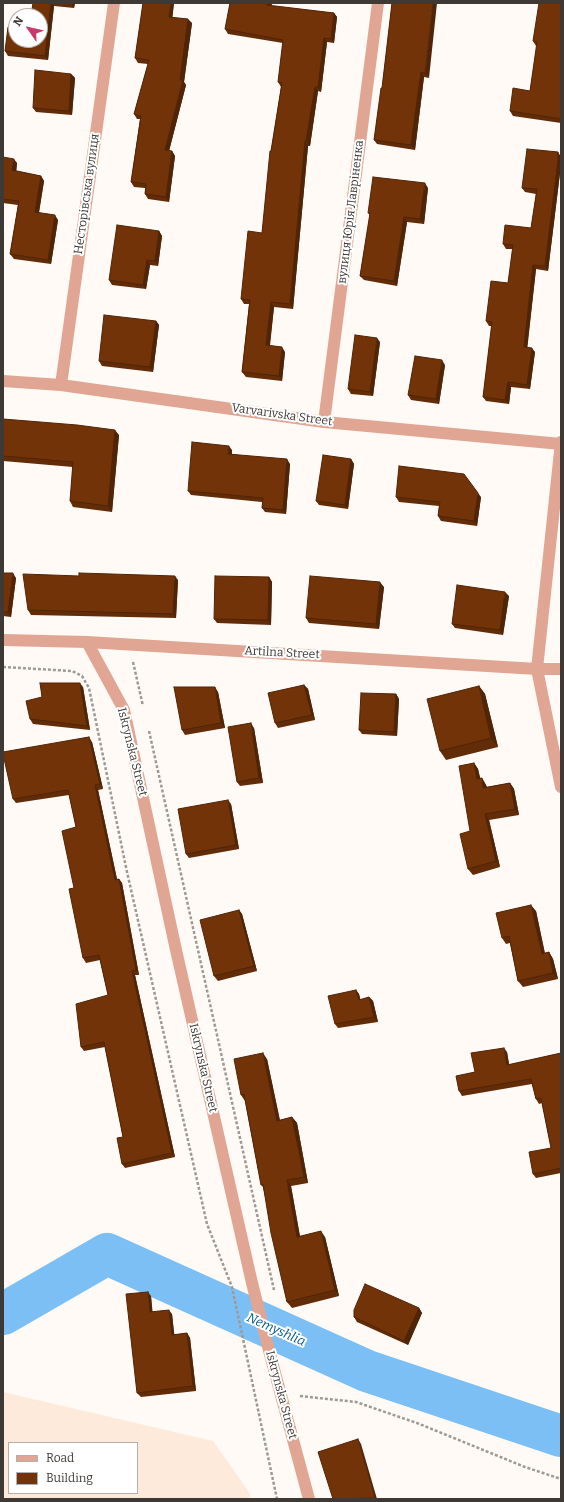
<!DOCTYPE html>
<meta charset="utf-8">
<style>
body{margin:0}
#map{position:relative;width:564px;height:1502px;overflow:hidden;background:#fffaf6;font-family:Bitter,serif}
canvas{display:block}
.frame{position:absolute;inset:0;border:4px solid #3e3935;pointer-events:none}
.legend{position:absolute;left:8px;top:1442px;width:130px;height:52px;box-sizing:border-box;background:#fff;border:1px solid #b2b0ae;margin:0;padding:5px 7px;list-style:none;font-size:12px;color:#3e3935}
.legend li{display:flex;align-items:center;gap:8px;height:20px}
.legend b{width:20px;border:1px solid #b2b0ae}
.north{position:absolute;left:8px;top:8px;width:40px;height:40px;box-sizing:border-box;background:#fff;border:1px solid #b2b0ae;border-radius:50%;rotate:304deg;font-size:11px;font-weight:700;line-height:16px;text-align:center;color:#3e3935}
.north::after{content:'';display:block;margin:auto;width:14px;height:18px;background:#c73a69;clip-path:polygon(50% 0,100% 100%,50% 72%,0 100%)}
</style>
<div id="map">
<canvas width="564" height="1502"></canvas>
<div class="frame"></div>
<ul class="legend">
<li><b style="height:5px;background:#e0a693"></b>Road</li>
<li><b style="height:11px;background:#733309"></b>Building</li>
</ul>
<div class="north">N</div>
</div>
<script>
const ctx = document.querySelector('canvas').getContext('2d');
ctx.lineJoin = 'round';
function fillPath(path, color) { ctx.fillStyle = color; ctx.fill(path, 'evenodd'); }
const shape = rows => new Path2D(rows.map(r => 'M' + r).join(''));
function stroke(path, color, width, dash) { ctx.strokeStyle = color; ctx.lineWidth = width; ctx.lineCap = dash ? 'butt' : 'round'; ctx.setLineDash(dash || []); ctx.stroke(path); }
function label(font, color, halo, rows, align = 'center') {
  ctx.font = font + ' Bitter,serif'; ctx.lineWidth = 4; ctx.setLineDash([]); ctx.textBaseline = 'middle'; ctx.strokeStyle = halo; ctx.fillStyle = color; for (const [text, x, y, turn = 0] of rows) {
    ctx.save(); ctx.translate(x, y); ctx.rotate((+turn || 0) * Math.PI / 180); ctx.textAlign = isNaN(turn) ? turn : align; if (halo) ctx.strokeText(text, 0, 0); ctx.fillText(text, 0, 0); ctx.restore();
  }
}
fillPath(shape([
 [3,1392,213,1441,249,1492,251,1499,3,1499],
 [9,1443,137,1443,137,1493,9,1493]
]), '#fdeadb');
stroke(shape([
 [3,1314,107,1254,367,1371,561,1436]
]), '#7bbff5', 42);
stroke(shape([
 [133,662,143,706],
 [3,667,72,671,82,676,89,688,127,872,207,1224,232,1287,277,1499],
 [149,731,274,1290],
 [300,1396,356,1402,417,1423,525,1467,561,1479]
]), '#9e9995', 2.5, [3, 2]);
stroke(shape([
 [3,381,61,385,324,422,561,444],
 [61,385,114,3],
 [324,422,378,3],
 [561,442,537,669,561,787],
 [3,640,87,642,537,669,561,669],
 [87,642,124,710,176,950,252,1283,271,1358,309,1499]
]), '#e0a693', 12);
fillPath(shape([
 [33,3,75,3,74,8,54,6,48,60,8,56,5,51,40,40],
 [143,3,174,3,172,17,192,23,184,82,186,85,169,151,172,151,175,156,169,202,148,199,145,194,145,188,134,187,131,182,140,119,137,119,134,114,148,64,138,63,135,58],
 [230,3,272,3,271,6,334,13,337,17,334,43,327,42,321,92,318,91,310,146,308,146,293,309,274,307,270,346,285,352,282,381,246,377,242,372,249,304,244,304,241,299,262,233,271,151,281,87,278,82,283,43,228,34,225,29],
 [392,3,429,78,424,77,415,150,377,144,374,140,382,88],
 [561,3,561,123,513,116,510,111,530,91,537,46,536,46,533,41],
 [71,74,75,78,72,115,36,112,33,108],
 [3,157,17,163,16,171,41,176,44,181,39,213,58,220,51,264,14,259,10,254,18,205,3,203],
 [561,157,561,165,548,271,536,269,527,347,535,352,530,389,511,387,509,404,486,401,483,397,492,326,489,326,486,321,508,283,513,249,506,249,503,244,531,228,536,194,525,192,522,188],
 [428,188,424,224,407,222,397,286,364,280,360,276,370,215,368,213],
 [159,231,162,236,158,266,150,265,146,289,112,285,109,280],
 [156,321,159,325,153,372,102,366,99,361],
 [380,342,373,396,351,394,348,389],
 [445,365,439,404,411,400,408,395],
 [3,419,119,435,112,512,73,507,70,501,73,467,3,461],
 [232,450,232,454,290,464,286,514,265,512,262,508,262,502,191,495,188,491],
 [351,459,354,464,348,509,319,505,316,501],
 [396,497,481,497,477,526,441,521,438,516,439,506,399,502],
 [3,573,16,578,11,617,3,616],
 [269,577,272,582,271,625,217,623,214,619],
 [178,580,176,618,31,615,28,610],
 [384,587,379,629,309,623,306,618],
 [509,596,503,635,455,628,452,624],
 [304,685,308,689,315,720,278,728,275,723],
 [479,686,485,694,498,747,446,760,440,751],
 [83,687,90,730,33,724,30,719],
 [218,692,225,728,185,735,182,730],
 [396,694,399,699,397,736,362,734,359,730],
 [254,728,263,783,240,786,237,782],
 [92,742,103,789,98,790,117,879,119,879,122,883,139,975,135,975,175,1157,125,1168,122,1164,123,1137,105,1047,84,1051,81,1047,108,995,100,960,86,963,83,958,74,888,76,827,69,795,16,803,13,799],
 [474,763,478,769,480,779,482,778,486,785,487,787,510,783,514,789,519,815,489,820,500,867,473,875,468,869],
 [231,804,239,849,189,858,186,854],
 [239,910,242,914,257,971,218,981,214,976],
 [536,911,545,953,549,952,553,959,558,979,523,987,518,981,510,943,506,944,502,938],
 [356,990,359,994,360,1000,369,997,373,1001,378,1022,338,1028,335,1024],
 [507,1052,509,1065,561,1053,561,1173,536,1178,533,1174,551,1148,542,1103,539,1104,536,1099,532,1084,462,1096,459,1091,475,1072],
 [267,1059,280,1120,292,1117,297,1123,308,1183,291,1186,300,1236,325,1237,339,1296,292,1308,287,1302,263,1187,261,1185,245,1101,241,1095],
 [151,1296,152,1312,172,1314,174,1335,187,1333,190,1338,196,1391,141,1397,137,1393],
 [419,1308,422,1313,408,1345,357,1322,354,1317]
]), '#632c08');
fillPath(shape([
 [51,3,52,3,54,6,48,60,45,56],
 [71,3,75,3,74,8],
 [171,3,174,3,172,22,169,17],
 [268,3,272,3,271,10,267,5],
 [433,3,437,3,429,78,425,73],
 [334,13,337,17,334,43,331,39],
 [188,19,192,23,184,82,186,85,168,155,165,150,180,80],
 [324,38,327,42,321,92,318,87],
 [421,72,424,77,415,150,411,145],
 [71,74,75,78,72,115,69,111],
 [315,87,318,91,310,146,306,141],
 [305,141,308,146,293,309,290,304],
 [172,151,175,156,169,202,166,197],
 [558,152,561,157,561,165,548,271,545,266],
 [14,159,17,163,16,174,12,170],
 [41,176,44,181,38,217,35,212],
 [425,183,428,188,424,224,420,219],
 [55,215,58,220,51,264,48,260],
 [404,217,407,222,397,286,394,281],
 [159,231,162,236,158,266,155,261],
 [147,260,150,265,146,289,143,285],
 [533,265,536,269,527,351,524,347],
 [271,302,274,307,269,350,266,345],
 [156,321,159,325,153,372,150,367],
 [377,338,380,342,373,396,370,392],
 [282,347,285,352,282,381,279,376],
 [532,348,535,352,530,389,527,385],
 [442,360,445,365,439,404,436,399],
 [508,382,511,387,509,404,505,400],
 [115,430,119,435,112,512,108,506],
 [229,446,232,450,231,459,228,454],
 [287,459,290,464,286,514,283,510],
 [351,459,354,464,348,509,345,505],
 [478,493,481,497,477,526,474,521],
 [13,573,16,578,11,617,8,612],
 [175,576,178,580,176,618,173,614],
 [269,577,272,582,271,625,268,620],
 [380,582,384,587,379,629,376,624],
 [505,592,509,596,503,635,500,630],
 [80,683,83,687,90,730,87,726],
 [304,685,308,689,315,720,312,715],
 [479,686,485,694,498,747,491,738],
 [215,687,218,692,225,728,221,723],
 [396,694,399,699,397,736,394,732],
 [251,723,254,728,263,783,259,778],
 [89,737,92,742,103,789,100,784],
 [474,763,478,769,482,785,477,779],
 [482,778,486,785,488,794,483,788],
 [510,783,514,789,519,815,515,809],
 [95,785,98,790,118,884,115,880],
 [228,800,231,804,239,849,236,845],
 [485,814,489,820,500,867,496,861],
 [119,879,122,883,139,975,136,970],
 [531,905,536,911,546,960,542,954],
 [239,910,242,914,257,971,254,966],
 [549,952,553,959,558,979,553,973],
 [132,971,135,975,175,1157,172,1153],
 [356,990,359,994,362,1005,359,1000],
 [369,997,373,1001,378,1022,374,1017],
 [504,1048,507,1052,510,1070,507,1065],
 [263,1053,267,1059,281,1127,277,1121],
 [292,1117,297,1123,308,1183,304,1177],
 [287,1180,291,1186,301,1243,297,1237],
 [321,1231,325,1237,339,1296,335,1290],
 [148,1292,151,1296,153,1316,150,1312],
 [419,1308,422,1313,408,1345,404,1341],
 [169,1310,172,1314,175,1340,172,1335],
 [187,1333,190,1338,196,1391,193,1386],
 [358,1439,361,1444,377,1499,375,1498]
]), '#502406');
const building = shape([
 [33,3,51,3,45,56,5,51,8,27,16,28,16,40,40,40,40,16,31,16,33,3],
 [143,3,171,3,169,17,188,19,180,80,183,80,165,150,172,151,166,197,145,194,146,184,131,182,141,116,134,114,149,60,135,58,143,3],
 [230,3,268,3,267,5,334,13,331,39,324,38,318,87,315,87,306,141,305,141,290,304,271,302,266,345,282,347,279,376,242,372,250,300,241,299,248,231,262,233,270,151,271,151,282,83,278,82,283,40,225,29,230,3],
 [392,3,433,3,425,73,421,72,411,145,374,140,381,88,382,88,392,3],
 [539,3,561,3,561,119,510,111,513,88,530,91,537,42,533,41,539,3],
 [35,70,71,74,69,111,33,108,35,70],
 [527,149,558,152,558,160,545,266,533,265,524,347,532,348,527,385,508,382,505,400,483,397,492,322,486,321,491,281,508,283,513,245,503,244,505,225,531,228,537,189,522,188,527,149],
 [3,157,14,159,12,170,41,176,35,212,55,215,48,260,10,254,19,201,3,199,3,157],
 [373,177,425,183,420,219,404,217,394,281,360,276,370,213,368,213,373,177],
 [117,225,159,231,155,261,147,260,143,285,109,280,117,225],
 [104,315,156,321,150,367,99,361,104,315],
 [355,335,377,338,370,392,348,389,355,335],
 [415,356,442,360,436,399,408,395,415,356],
 [3,419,77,425,115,430,108,506,70,501,73,462,3,456,3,419],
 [192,442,229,446,228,454,287,459,283,510,262,508,263,498,188,491,192,442],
 [323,455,351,459,345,505,316,501,323,455],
 [399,466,464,474,478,493,474,521,438,516,440,502,396,497,399,466],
 [3,573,13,573,8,612,3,612,3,573],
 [79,573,175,576,173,614,28,610,23,574,79,576,79,573],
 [215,576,269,577,268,620,214,619,215,576],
 [310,576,380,582,376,624,306,618,310,576],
 [457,585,505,592,500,630,452,624,457,585],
 [40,683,80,683,87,726,30,719,26,701,42,697,40,683],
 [304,685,312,715,275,723,268,693,304,685],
 [479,686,491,738,440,751,427,699,479,686],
 [174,687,215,687,221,723,182,730,174,687],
 [361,693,396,694,394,732,359,730,361,693],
 [251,723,259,778,237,782,228,727,251,723],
 [89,737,100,784,95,785,115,880,119,879,136,970,132,971,172,1153,122,1164,117,1138,123,1137,104,1042,81,1047,76,1004,108,995,99,955,83,958,69,889,74,888,62,831,76,827,68,790,13,799,3,754,3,752,89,737],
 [474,763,477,779,482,778,483,788,510,783,515,809,485,814,496,861,468,869,460,834,470,831,459,766,474,763],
 [228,800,236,845,186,854,178,809,228,800],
 [531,905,542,954,549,952,553,973,518,981,509,936,502,938,496,913,531,905],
 [239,910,254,966,214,976,200,920,239,910],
 [356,990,359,1000,369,997,374,1017,335,1024,328,996,356,990],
 [504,1048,507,1065,561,1053,561,1168,533,1174,529,1152,551,1148,541,1098,536,1099,531,1079,459,1091,456,1076,475,1072,471,1053,504,1048],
 [263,1053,277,1121,292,1117,304,1177,287,1180,297,1237,321,1231,335,1290,287,1302,271,1233,263,1184,261,1185,244,1094,241,1095,234,1059,263,1053],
 [365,1284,419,1308,404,1341,354,1317,354,1310,365,1284],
 [148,1292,150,1312,169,1310,172,1335,187,1333,193,1386,137,1393,126,1294,148,1292],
 [358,1439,375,1498,333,1499,318,1452,358,1439]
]);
fillPath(building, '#733309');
stroke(building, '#502406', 1);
label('12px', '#3e3935', '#fff', [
 ["Несторівська вулиця",87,194,-82],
 ["вулиця Юрія Лавріненка",351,212,-83],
 ["Varvarivska Street",282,415,8],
 ["Artilna Street",282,653,3],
 ["Iskrynska Street",132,752,76],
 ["Iskrynska Street",203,1068,77],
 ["Iskrynska Street",281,1395,75]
]);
label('italic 13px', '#07598b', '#fff', [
 ["Nemyshlia",276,1330,24]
]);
</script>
